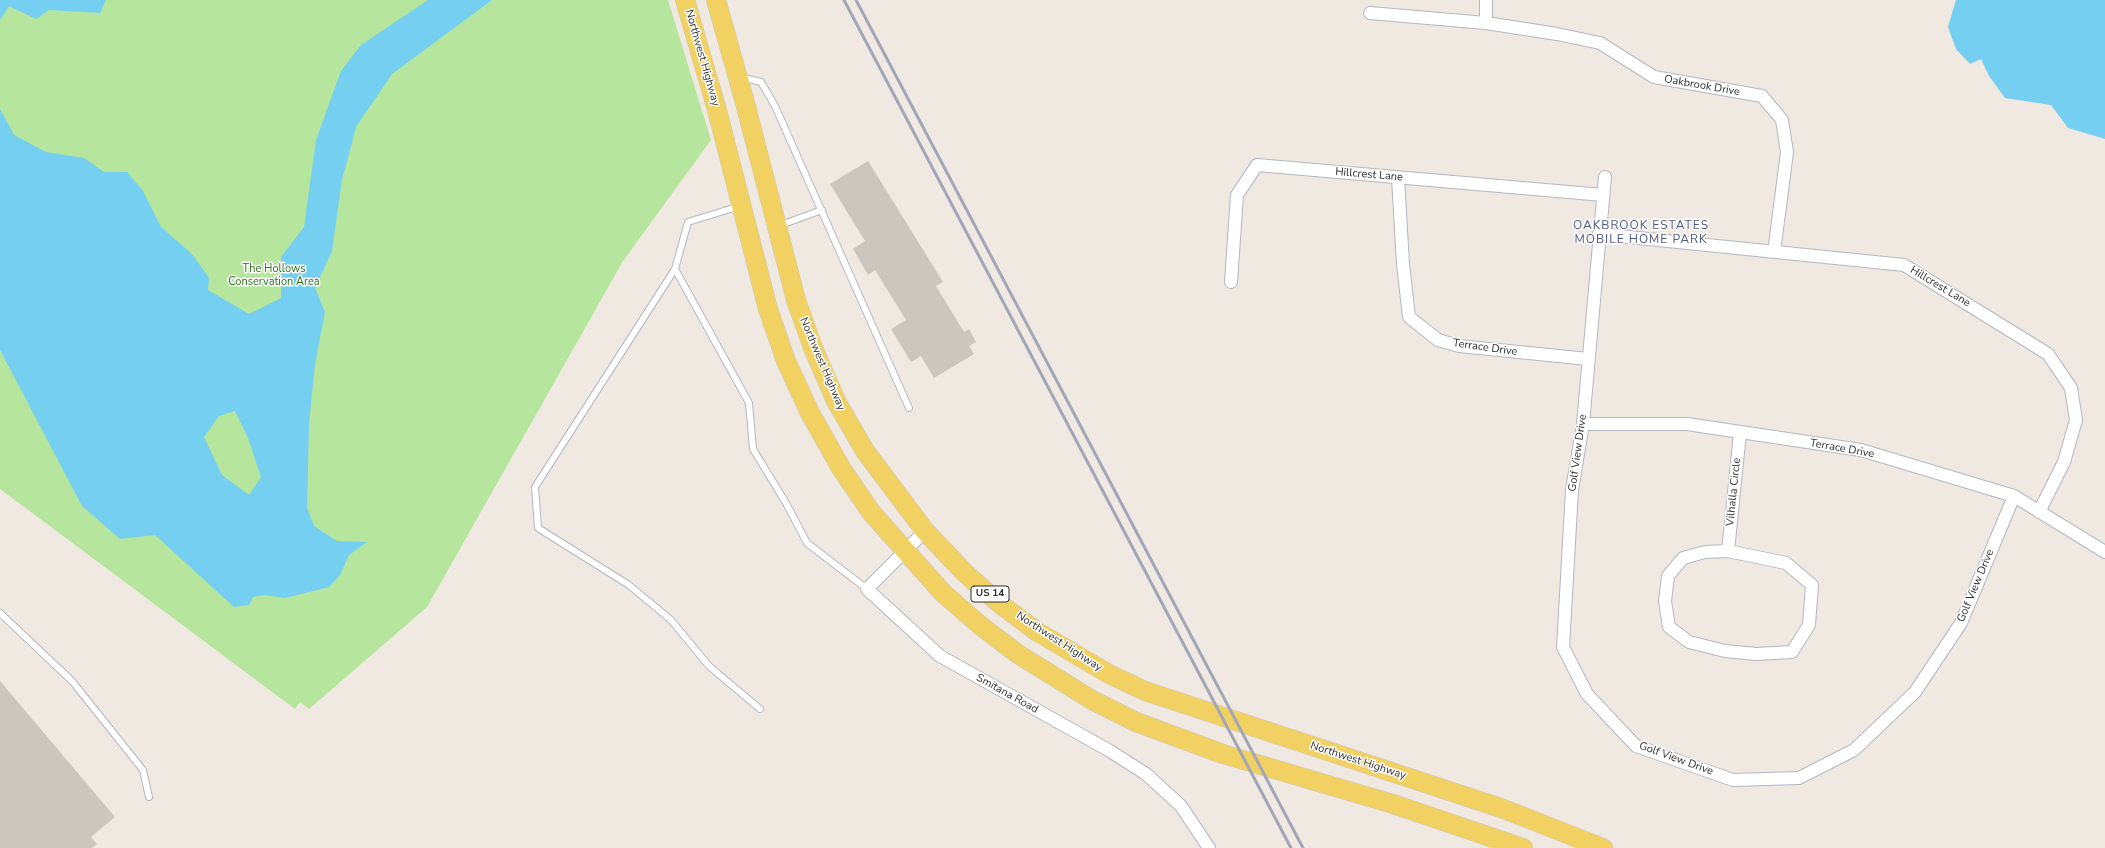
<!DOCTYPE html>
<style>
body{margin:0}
canvas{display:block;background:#efe9e1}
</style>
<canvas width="2105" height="848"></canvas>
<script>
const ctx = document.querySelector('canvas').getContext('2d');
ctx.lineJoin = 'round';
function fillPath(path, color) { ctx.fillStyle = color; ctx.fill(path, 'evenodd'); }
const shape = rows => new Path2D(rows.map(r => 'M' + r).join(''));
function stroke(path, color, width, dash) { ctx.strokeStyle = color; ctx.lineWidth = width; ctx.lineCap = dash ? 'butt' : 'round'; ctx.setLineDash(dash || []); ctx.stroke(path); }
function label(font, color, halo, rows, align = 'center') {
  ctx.font = font + ' "Nunito Sans",sans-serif'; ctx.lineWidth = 3; ctx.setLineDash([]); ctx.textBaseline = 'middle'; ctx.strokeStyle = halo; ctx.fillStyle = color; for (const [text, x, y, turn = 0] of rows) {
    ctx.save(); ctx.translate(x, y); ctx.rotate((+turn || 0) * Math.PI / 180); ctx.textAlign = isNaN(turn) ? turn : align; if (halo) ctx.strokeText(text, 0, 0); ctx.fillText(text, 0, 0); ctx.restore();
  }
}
fillPath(shape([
 [0,0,668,0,711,140,623,261,427,607,309,709,300,702,295,709,0,489]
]), '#b6e59e');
fillPath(shape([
 [0,0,106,0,100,13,49,10,36,19,9,6,0,20],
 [428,0,492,0,392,74,356,127,342,180,332,251,315,288,325,312,315,364,309,424,307,507,314,526,337,541,367,542,349,555,340,575,329,587,285,598,265,595,253,597,249,605,234,607,155,535,120,539,82,506,0,350,0,109,14,135,46,152,84,158,104,172,127,172,143,191,161,227,192,254,209,278,208,290,249,314,281,298,281,257,304,227,316,140,341,71,361,45],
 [235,411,248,438,261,477,249,495,222,475,204,437,219,416],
 [1956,0,2105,0,2105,139,2068,128,2051,105,2005,98,1989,76,1981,59,1970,64,1956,49,1948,27]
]), '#75cff0');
fillPath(shape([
 [868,161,943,282,936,286,964,332,969,329,976,342,969,346,974,354,934,378,921,356,911,362,891,329,906,320,875,270,868,275,853,249,865,241,830,184],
 [0,681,115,817,91,837,97,844,92,848,0,848]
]), '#cbc7bf');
const service = shape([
 [740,77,761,82,775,106,909,408],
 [740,206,688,222,675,269,535,487,538,528,629,585,671,620,709,666,760,709],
 [778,226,822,210],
 [675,269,749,403,753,449,786,503,807,543,867,589],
 [0,613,72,681,143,770,149,797]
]);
const minor = shape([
 [1370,13,1486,23,1557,34,1600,43,1654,77,1762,96,1782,120,1787,152,1774,252],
 [1486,23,1486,0],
 [1605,177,1583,424,1572,490,1563,647,1587,694,1636,746,1733,780,1799,778,1854,750,1915,692,1961,623,2014,496],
 [1398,178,1403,264,1409,317,1438,340,1459,346,1588,359],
 [1599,234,1904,265,2048,354,2071,388,2076,420,2064,462,2039,512],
 [1231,282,1237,195,1257,165,1603,195],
 [1583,424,1687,424,1861,450,2014,496,2105,552],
 [925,531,867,589,940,656,1110,751,1146,774,1181,806,1209,848],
 [1728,551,1786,563,1812,585,1809,625,1792,652,1756,654,1725,651,1689,642,1669,627,1665,601,1668,576,1683,558,1705,552,1728,551],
 [1728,551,1740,433]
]);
const primary = shape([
 [685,0,717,110,768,309,786,361,810,413,841,468,871,512,943,593,981,626,1018,654,1092,700,1136,722,1223,754,1393,804,1523,848],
 [716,0,744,99,796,300,813,348,836,401,865,451,925,531,965,573,999,603,1036,631,1109,674,1145,691,1501,808,1603,848]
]);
stroke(service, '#b4b7c1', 8);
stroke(minor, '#b4b7c1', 14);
stroke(primary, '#c9c9c9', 20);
stroke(service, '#fff', 6);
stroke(minor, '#fff', 12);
stroke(primary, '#f2d163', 19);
stroke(shape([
 [844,0,1291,848],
 [856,0,1303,848]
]), '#a3a6b8', 3);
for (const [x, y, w] of [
 [990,594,38]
]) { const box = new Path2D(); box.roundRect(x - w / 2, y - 8, w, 16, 3); ctx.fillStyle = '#fff'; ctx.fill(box); stroke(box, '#2e2e2e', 1); }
label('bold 10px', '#2e2e2e', null, [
 ["US 14",990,594]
]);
label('11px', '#2e2e2e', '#fff', [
 ["Northwest Highway",702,58,74],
 ["Oakbrook Drive",1702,86,10],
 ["Hillcrest Lane",1369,175,5],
 ["Hillcrest Lane",1940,287,31],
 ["Terrace Drive",1485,348,8],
 ["Northwest Highway",822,364,67],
 ["Terrace Drive",1842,449,10],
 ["Golf View Drive",1578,453,-82],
 ["Vilhalla Circle",1734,492,-84],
 ["Golf View Drive",1976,586,-67],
 ["Northwest Highway",1059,642,33],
 ["Smitana Road",1007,694,29],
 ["Golf View Drive",1676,759,20],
 ["Northwest Highway",1358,761,18]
]);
label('11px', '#2c6e1b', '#fff', [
 ["The Hollows",274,269],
 ["Conservation Area",274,282]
]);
ctx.letterSpacing = '1px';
label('12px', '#4d5680', '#fff', [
 ["OAKBROOK ESTATES",1641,226],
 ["MOBILE HOME PARK",1641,240]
]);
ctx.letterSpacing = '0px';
</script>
